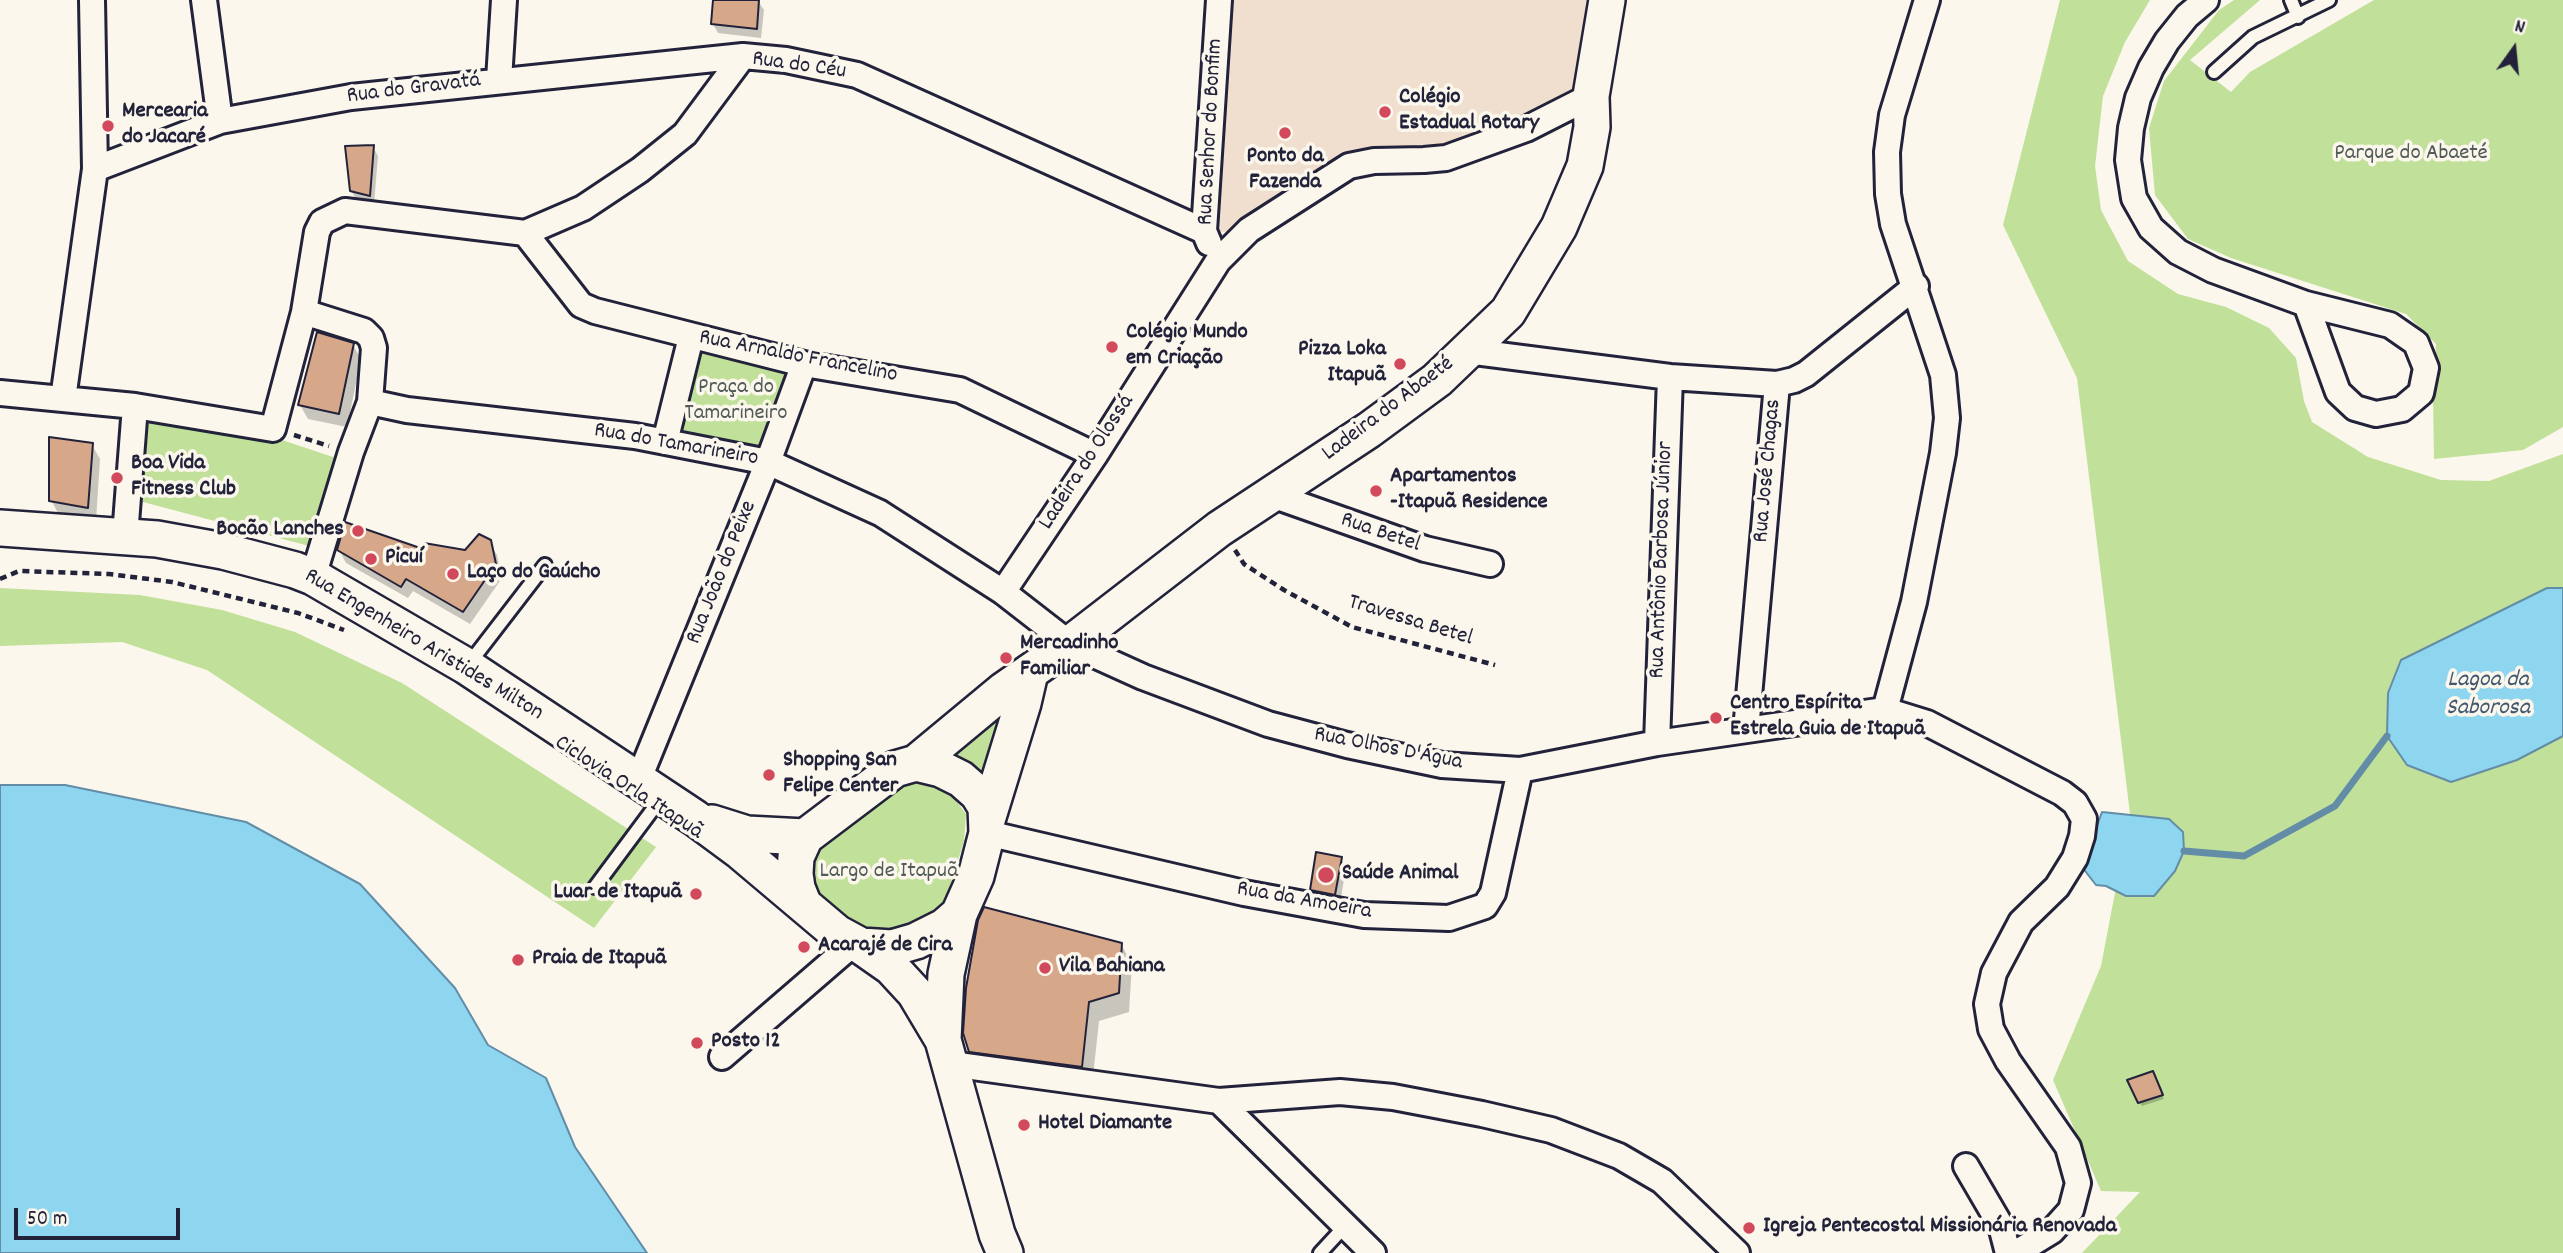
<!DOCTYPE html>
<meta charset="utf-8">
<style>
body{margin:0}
#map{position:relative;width:2563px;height:1253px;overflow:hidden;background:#fbf7ec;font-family:Dekko,sans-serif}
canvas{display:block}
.north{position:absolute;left:2479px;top:14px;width:70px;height:70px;-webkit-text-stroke:5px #fbf7ec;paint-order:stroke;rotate:15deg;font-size:19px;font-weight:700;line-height:28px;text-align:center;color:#22223b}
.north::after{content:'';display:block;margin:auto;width:24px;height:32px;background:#22223b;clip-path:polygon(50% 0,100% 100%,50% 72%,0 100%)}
.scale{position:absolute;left:14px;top:1208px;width:166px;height:32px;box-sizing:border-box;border:4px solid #22223b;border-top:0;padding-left:9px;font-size:21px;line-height:24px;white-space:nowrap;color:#22223b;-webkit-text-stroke:5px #fbf7ec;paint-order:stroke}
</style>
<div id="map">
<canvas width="2563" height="1253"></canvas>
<div class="north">N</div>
<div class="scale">50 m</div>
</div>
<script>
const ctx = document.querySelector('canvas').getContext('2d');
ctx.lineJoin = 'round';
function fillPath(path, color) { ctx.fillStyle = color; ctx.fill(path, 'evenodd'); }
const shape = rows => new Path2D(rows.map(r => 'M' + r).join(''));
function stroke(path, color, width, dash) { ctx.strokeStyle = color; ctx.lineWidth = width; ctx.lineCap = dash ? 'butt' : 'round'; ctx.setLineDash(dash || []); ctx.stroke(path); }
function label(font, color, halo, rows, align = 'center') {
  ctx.font = font + ' Dekko,sans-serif'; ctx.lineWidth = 7; ctx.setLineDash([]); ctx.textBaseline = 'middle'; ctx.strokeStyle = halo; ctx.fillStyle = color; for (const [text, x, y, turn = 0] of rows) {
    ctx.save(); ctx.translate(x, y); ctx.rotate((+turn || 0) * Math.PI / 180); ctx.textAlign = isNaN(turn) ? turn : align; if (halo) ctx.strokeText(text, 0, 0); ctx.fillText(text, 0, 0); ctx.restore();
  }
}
fillPath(shape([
 [1219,0,1607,0,1591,96,1526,129,1360,164,1232,232,1204,231]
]), '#f0dfce');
fillPath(shape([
 [2060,0,2150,0,2125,42,2103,96,2095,166,2101,210,2128,261,2178,294,2226,307,2269,328,2296,358,2304,401,2312,422,2368,457,2441,480,2489,481,2563,454,2563,1253,2082,1253,2140,1192,2101,1191,2053,1080,2101,966,2130,814,2077,378,2003,225],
 [2234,0,2260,0,2190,60,2231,92,2250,72,2374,0,2563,0,2563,427,2523,450,2434,459,2433,395,2436,344,2406,314,2231,258,2188,239,2155,195,2149,128,2164,81,2219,10],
 [695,352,794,370,763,453,678,430],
 [139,421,273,437,336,458,313,547,143,502,131,495],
 [0,588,140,595,222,610,295,632,402,683,656,847,594,928,207,670,122,642,0,646],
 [1006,705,979,786,933,756],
 [911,783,936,785,955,799,966,814,964,841,943,910,887,938,852,927,820,900,808,868,812,855,874,803]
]), '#c1e099');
const water = shape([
 [2547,588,2563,588,2563,736,2517,760,2451,782,2407,765,2387,736,2388,693,2401,660,2547,588],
 [0,785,65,785,246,822,360,884,455,988,488,1045,546,1078,575,1147,647,1253,0,1253,0,785],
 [2102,812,2169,819,2183,832,2184,851,2175,871,2154,896,2126,896,2106,886,2096,885,2082,867,2102,812]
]);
fillPath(water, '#8ed5ef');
stroke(water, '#638da7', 2);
fillPath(shape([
 [715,0,758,1,764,10,761,38,718,33,713,24],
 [373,147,378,156,374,204,357,200,351,191],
 [353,345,361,359,347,427,308,419,300,405],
 [92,445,100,459,96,521,59,515,51,500],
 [489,542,497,555,502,578,470,624,413,591,408,598,346,563,339,550,465,551],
 [1341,858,1346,868,1340,903,1317,899,1312,890],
 [1121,944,1132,964,1129,1012,1099,1021,1092,1086,982,1071,971,1051],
 [2155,1077,2164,1099,2142,1106,2139,1102]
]), '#0003');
stroke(shape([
 [2184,851,2244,856,2335,806,2387,736]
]), '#638da7', 7);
const building = shape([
 [713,0,759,0,757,29,711,24,713,0],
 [374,145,370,196,350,191,345,146,374,145],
 [317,332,354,343,339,414,298,405,317,332],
 [49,437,93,443,88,508,49,501,49,437],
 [345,522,423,549,424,543,465,550,479,534,491,540,496,564,463,612,406,579,401,587,337,550,345,522],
 [1316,852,1342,857,1335,895,1310,890,1316,852],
 [984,907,1122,943,1119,993,1089,1002,1082,1067,969,1052,963,1033,966,988,978,920,984,907],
 [2153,1071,2163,1095,2138,1103,2127,1080,2153,1071]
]);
fillPath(building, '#d7a789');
stroke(building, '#22223b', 2);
const lane = shape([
 [2291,0,2298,17],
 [2214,72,2253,37,2329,0],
 [468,665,545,565],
 [595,887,662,797],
 [1320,1253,1345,1226]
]);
const street = shape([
 [204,0,220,121],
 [2206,0,2187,16,2167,41,2151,68,2138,98,2131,128,2128,160,2134,198,2151,228,2178,252,2213,270,2306,304,2390,325,2416,343,2426,368,2421,393,2402,409,2376,414,2355,408,2338,392,2306,304],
 [499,80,504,0],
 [95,169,220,121,351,97,743,56,786,60,857,75,1204,231],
 [525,233,581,305,595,311,804,364,960,390,1095,455],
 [1209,243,1204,231,1219,0],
 [304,312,364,331,371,338,374,348,370,402,351,452,313,577],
 [1467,351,1670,377,1777,384,1794,380,1806,374,1916,286],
 [0,393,135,406,273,429,304,312,317,232,322,222,345,211,525,233,583,208,640,170,685,134,743,56],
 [63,399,95,169,92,0],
 [370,402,407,410,635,436,768,462,880,513,1003,592,1070,644,1143,677,1268,724,1347,745,1442,765,1520,770,1657,743,1885,710,1927,723,2062,793,2075,803,2084,819,2082,836,2075,858,2057,887,2021,922,1994,973,1987,1004,1991,1029,2008,1061,2068,1147,2078,1183,2071,1210,2052,1231,2016,1253],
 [665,442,691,337],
 [1272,495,1425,549,1490,564],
 [125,536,135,406],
 [1003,592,1095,455,1218,261,1249,230,1349,166,1374,161,1424,160,1446,158,1526,129,1591,96],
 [1885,710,1914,602,1943,453,1947,418,1943,375,1893,224,1888,194,1887,152,1892,115,1927,0],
 [1746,730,1777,384],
 [1657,743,1670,377],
 [638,781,768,462,804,364],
 [987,833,1244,893,1364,915,1449,918,1485,906,1493,893,1520,770],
 [722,1057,854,943],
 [951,1064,1219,1101,1340,1092,1393,1097,1482,1114,1551,1130,1619,1156,1662,1181,1737,1253],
 [1219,1101,1373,1253],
 [1966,1166,2001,1226,2008,1253]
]);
const secondary = shape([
 [0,528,157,539,223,551,295,570,313,577,466,666,695,818,741,852,837,933,861,946,892,948,916,941,944,927,959,914,976,876,987,833,986,807,978,794,961,779,941,769,916,763,895,769,805,837,796,857,795,874,797,888,803,903],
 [916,763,1004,690,1070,644,1219,529,1369,430,1437,380,1508,312,1559,227,1585,166,1592,127,1591,96,1607,0],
 [987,820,1023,703,1030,673],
 [712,823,747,834,805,837],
 [861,946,891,967,915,993,943,1040,997,1234,1005,1253],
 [943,1040,946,974,959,914]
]);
stroke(lane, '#22223b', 18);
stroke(street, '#22223b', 30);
stroke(secondary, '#22223b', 40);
stroke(shape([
 [294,435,329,446],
 [1235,550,1244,564,1284,590,1352,627,1495,665],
 [0,579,19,571,109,574,172,582,298,613,344,630]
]), '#22223b', 4.5, [7, 5]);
stroke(lane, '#fbf7ec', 12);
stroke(street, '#fbf7ec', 24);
stroke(secondary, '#fbf7ec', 35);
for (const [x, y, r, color] of [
 [1385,112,7,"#d1495b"],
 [108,126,7,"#d1495b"],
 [1285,133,7,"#d1495b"],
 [1112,347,7,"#d1495b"],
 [1400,364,7,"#d1495b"],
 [117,478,7,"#d1495b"],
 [1376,491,7,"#d1495b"],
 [358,531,7,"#d1495b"],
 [371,559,7,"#d1495b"],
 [453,574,7,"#d1495b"],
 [1006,658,7,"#d1495b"],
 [1716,718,7,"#d1495b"],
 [769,775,7,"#d1495b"],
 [1326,875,9,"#d1495b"],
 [696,894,7,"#d1495b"],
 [804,947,7,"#d1495b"],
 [518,960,7,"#d1495b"],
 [1045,968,7,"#d1495b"],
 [697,1043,7,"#d1495b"],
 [1024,1125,7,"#d1495b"],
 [1749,1228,7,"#d1495b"]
]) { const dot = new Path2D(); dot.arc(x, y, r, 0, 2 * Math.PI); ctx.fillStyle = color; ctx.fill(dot); stroke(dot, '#fbf7ec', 2.5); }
label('23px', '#22223b', '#fbf7ec', [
 ["Rua do Céu",799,67,8],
 ["Rua do Gravatá",414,90,-7],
 ["Rua Senhor do Bonfim",1212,132,-87],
 ["Rua Arnaldo Francelino",798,358,11],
 ["Ladeira do Abaeté",1389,410,-37],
 ["Rua do Tamarineiro",676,446,10],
 ["Ladeira do Olossá",1088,463,-57],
 ["Rua José Chagas",1769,471,-85],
 ["Rua Betel",1380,534,19],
 ["Rua Antônio Barbosa Júnior",1663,560,-88],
 ["Rua João do Peixe",723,573,-68],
 ["Travessa Betel",1410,622,17],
 ["Rua Engenheiro Aristides Milton",423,646,31],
 ["Rua Olhos D'Água",1388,750,11],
 ["Ciclovia Orla Itapuã",628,789,33],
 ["Rua da Amoeira",1304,902,10]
]);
label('bold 23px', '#22223b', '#fbf7ec', [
 ["Colégio",1399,99],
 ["Estadual Rotary",1399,125],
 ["Mercearia",122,113],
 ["do Jacaré",122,139],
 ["Ponto da",1285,158,"center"],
 ["Fazenda",1285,184,"center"],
 ["Colégio Mundo",1126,334],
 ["em Criação",1126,360],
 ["Pizza Loka",1386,351,"right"],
 ["Itapuã",1386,377,"right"],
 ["Boa Vida",131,465],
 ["Fitness Club",131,491],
 ["Apartamentos",1390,478],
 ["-Itapuã Residence",1390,504],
 ["Bocão Lanches",344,531,"right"],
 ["Picuí",385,559],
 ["Laço do Gaúcho",467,574],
 ["Mercadinho",1020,645],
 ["Familiar",1020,671],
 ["Centro Espírita",1730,705],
 ["Estrela Guia de Itapuã",1730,731],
 ["Shopping San",783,762],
 ["Felipe Center",783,788],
 ["Saúde Animal",1342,875],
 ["Luar de Itapuã",682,894,"right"],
 ["Acarajé de Cira",818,947],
 ["Praia de Itapuã",532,960],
 ["Vila Bahiana",1059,968],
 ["Posto 12",711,1043],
 ["Hotel Diamante",1038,1125],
 ["Igreja Pentecostal Missionária Renovada",1763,1228]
], 'left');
label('23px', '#525b57', '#fbf7ec', [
 ["Parque do Abaeté",2411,155],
 ["Praça do",736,389],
 ["Tamarineiro",736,415],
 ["Largo de Itapuã",889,873]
]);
label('italic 24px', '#425871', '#fbf7ec', [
 ["Lagoa da",2488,682],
 ["Saborosa",2488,710]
]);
</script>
